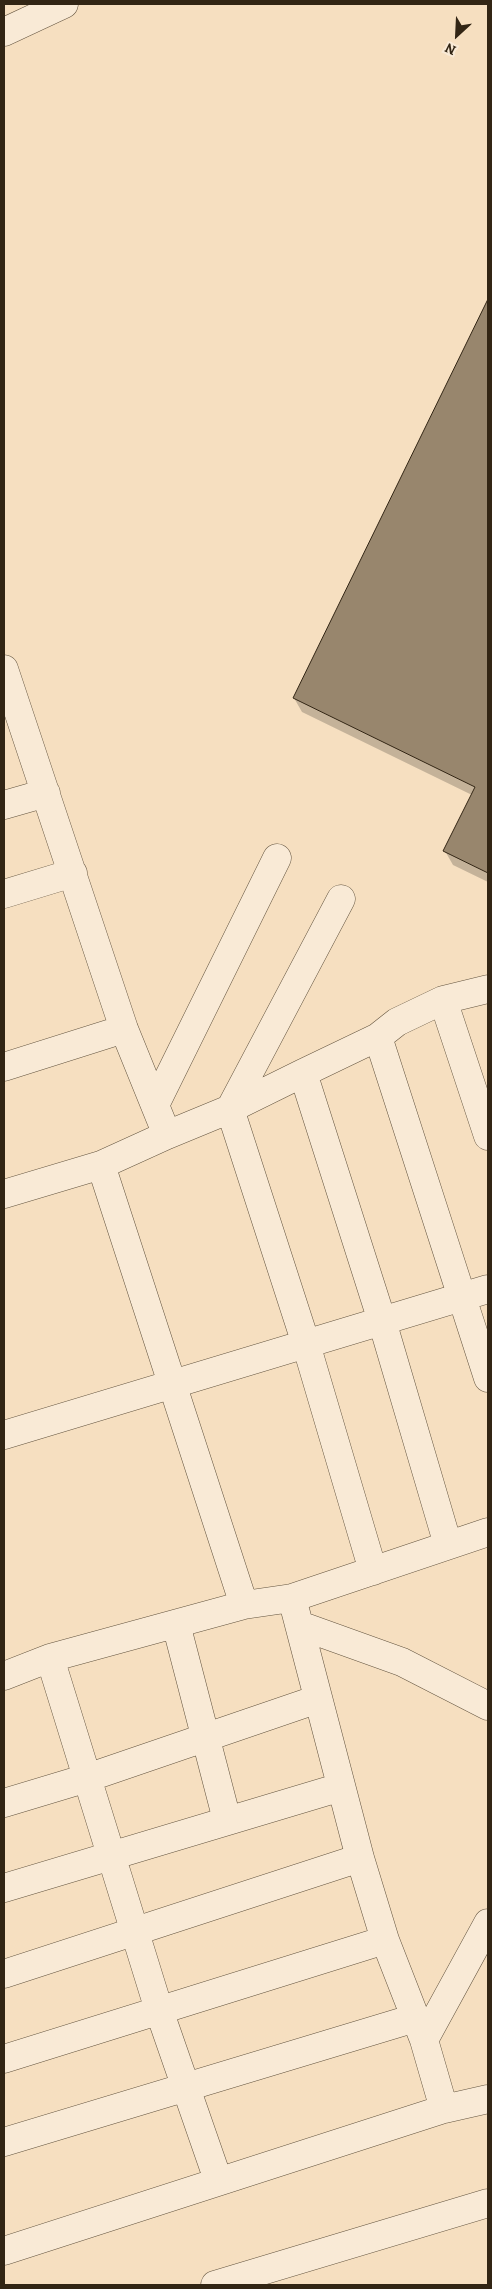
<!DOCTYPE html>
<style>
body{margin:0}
#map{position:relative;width:492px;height:2289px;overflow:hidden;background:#f6dfc0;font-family:Alegreya,serif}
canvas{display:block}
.frame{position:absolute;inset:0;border:5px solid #322514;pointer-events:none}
.north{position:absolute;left:432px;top:10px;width:50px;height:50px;-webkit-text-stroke:4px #f9ead6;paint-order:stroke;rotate:205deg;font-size:14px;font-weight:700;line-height:20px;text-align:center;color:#322514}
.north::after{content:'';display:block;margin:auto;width:18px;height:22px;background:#322514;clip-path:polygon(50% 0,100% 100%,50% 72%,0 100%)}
</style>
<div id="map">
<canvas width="492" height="2289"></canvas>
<div class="frame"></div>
<div class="north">N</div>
</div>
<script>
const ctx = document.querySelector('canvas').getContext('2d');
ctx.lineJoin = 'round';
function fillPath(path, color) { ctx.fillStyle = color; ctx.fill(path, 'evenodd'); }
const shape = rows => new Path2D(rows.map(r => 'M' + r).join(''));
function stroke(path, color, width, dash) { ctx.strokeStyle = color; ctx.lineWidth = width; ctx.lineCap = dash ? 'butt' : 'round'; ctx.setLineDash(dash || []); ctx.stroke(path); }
fillPath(shape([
 [488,301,488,882,453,865,445,851,472,795,302,712,294,698]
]), '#0003');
const building = shape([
 [488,299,488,873,443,851,475,787,293,698,488,299]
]);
fillPath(building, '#98866d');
stroke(building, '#322514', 1);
const street = shape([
 [4,32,64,4],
 [4,669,124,1029,167,1135,230,1109,303,1073,378,1037,397,1022,443,1000,488,989],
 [4,805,46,793],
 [4,894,73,873],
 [341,899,230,1109,306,1344,373,1571],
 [443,1000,488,1136],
 [378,1037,488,1378],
 [4,1067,124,1029],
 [303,1073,382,1321,448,1545],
 [155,1105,277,858],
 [101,1165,244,1605],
 [4,1194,101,1165,167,1135],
 [4,1435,488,1289],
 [292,1598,360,1858,385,1940,424,2040,444,2109],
 [176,1624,227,1820],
 [299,1625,402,1662,488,1706],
 [50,1658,159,2010,218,2180],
 [4,1676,50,1658,244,1605,292,1598,488,1532],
 [4,1803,87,1778,318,1699],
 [4,1888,341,1787],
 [4,1974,360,1858],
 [424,2040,488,1923],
 [4,2059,385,1940],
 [4,2142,415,2018],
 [4,2251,444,2109,488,2099],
 [215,2285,488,2203]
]);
stroke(street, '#63543f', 29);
stroke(street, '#f9ead6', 28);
</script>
